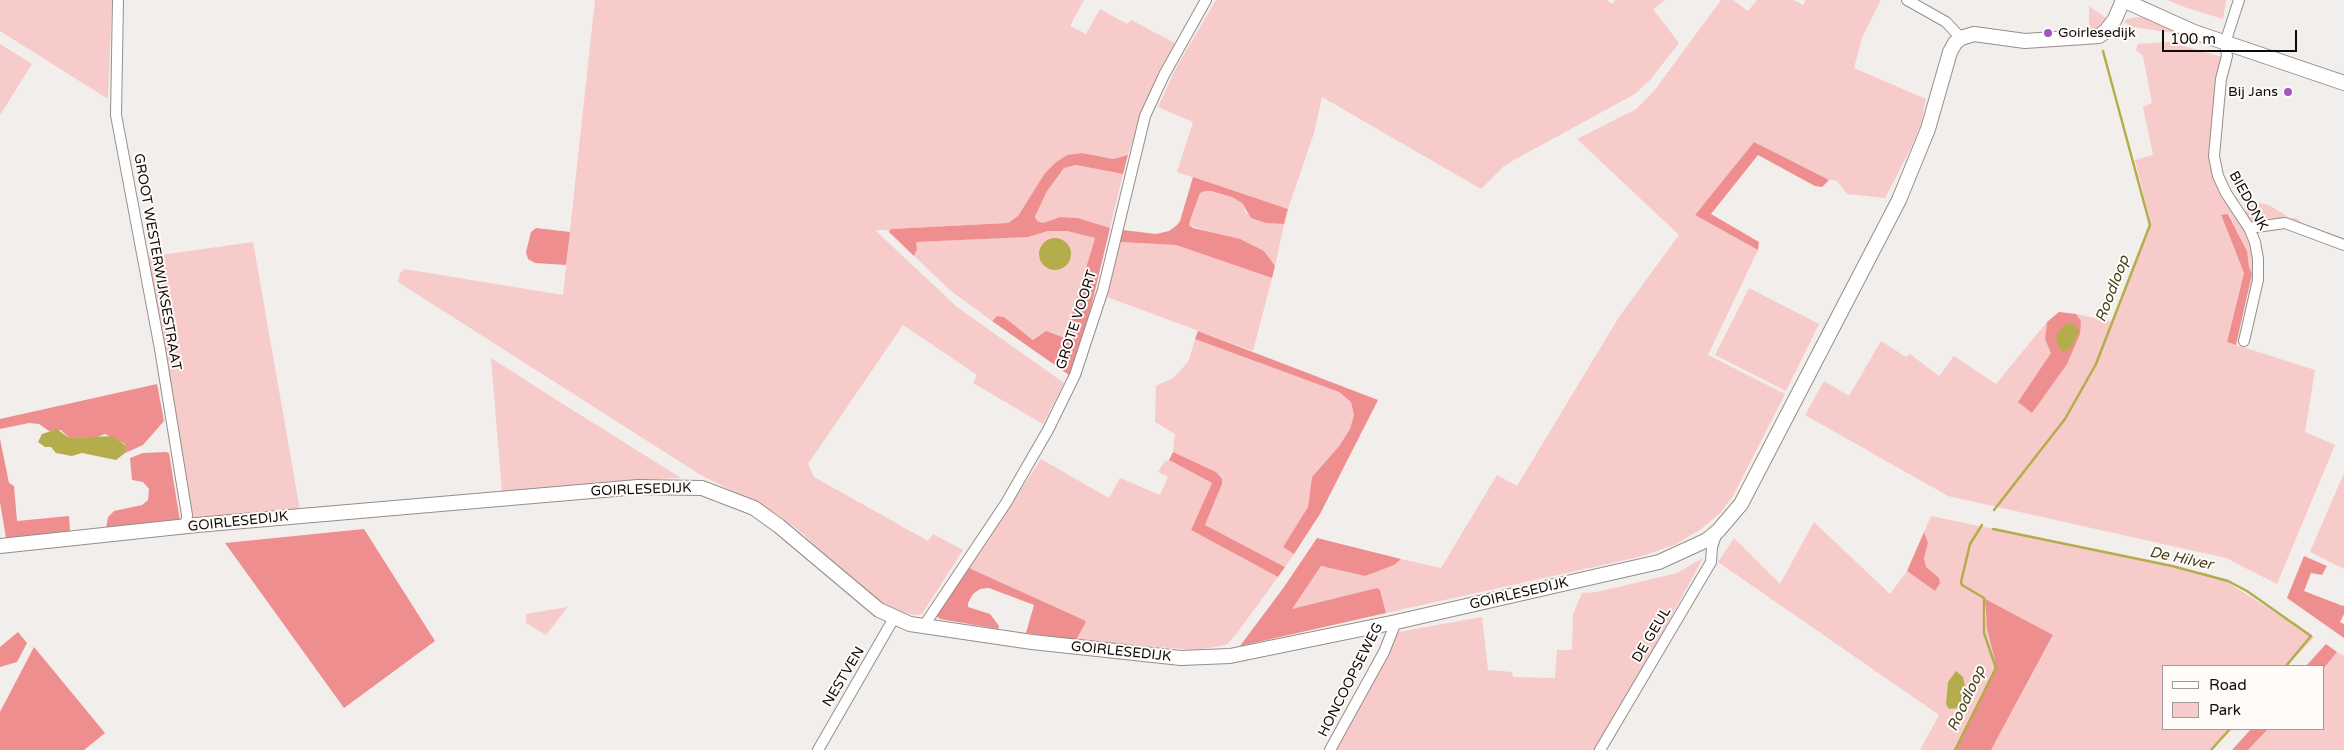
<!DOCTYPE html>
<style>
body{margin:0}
#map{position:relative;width:2344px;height:750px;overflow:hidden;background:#f2eeeb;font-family:"Varela Round",sans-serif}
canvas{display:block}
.legend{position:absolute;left:2162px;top:665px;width:162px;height:65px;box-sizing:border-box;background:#fffbf9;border:1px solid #9f9b9a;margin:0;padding:6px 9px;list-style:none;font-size:15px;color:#0e0c0b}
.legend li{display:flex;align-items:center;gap:10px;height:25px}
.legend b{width:25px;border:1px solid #9f9b9a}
.scale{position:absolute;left:2162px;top:30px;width:135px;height:22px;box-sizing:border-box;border:2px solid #0e0c0b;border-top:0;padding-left:6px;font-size:15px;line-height:18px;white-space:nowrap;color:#0e0c0b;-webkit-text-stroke:4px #fffbf9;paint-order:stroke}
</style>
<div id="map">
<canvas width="2344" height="750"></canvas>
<ul class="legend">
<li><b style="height:6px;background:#fff"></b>Road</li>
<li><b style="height:14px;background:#f7cbca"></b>Park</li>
</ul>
<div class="scale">100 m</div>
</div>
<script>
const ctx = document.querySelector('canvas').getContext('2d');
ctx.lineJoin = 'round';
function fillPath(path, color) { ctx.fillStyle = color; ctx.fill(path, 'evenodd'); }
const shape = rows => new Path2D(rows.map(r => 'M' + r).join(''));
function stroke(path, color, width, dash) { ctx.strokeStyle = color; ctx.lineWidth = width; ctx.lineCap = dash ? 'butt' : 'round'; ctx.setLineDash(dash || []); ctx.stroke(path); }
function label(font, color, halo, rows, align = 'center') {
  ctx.font = font + ' "Varela Round",sans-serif'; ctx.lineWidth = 4; ctx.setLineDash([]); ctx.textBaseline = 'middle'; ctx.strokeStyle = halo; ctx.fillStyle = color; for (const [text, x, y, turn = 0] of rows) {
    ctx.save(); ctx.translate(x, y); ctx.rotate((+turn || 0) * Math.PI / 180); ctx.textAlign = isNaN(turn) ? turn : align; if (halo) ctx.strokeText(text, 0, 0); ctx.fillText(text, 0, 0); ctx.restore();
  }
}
fillPath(shape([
 [0,0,112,0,108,99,0,31],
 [595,0,1084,0,1070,26,1086,34,1100,9,1127,24,1131,20,1177,44,1138,126,1128,155,1113,159,1082,153,1067,155,1056,162,1045,173,1018,216,1008,223,891,229,889,232,886,230,875,230,957,307,1064,383,1043,424,973,383,977,375,903,325,808,464,814,477,928,541,933,534,963,550,922,614,915,615,901,612,879,601,848,577,802,533,777,514,699,474,398,282,400,273,404,269,563,295],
 [1216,0,1606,0,1613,4,1615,0,1665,0,1653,9,1679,43,1650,80,1635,94,1514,160,1503,167,1481,189,1322,97,1314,133,1288,209,1177,172,1193,122,1158,107,1176,68],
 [1721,0,1733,0,1748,11,1757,0,1794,0,1803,5,1806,0,1881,0,1862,38,1854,68,1926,99,1921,123,1911,148,1885,198,1847,194,1837,181,1821,178,1754,142,1695,215,1758,250,1708,355,1785,394,1733,496,1720,513,1701,529,1676,544,1643,556,1386,613,1380,590,1377,588,1293,610,1292,607,1321,566,1365,576,1401,559,1441,568,1497,475,1517,486,1619,317,1679,235,1577,139,1636,109,1654,91],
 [2167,0,2226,0,2223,19,2184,7],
 [2089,6,2106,18,2098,30,2089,34],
 [2140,17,2148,19,2186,35,2133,27,2124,22,2127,19],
 [2169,42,2222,57,2210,156,2247,232,2253,252,2255,273,2252,297,2248,294,2252,274,2249,267,2247,251,2229,214,2221,216,2244,273,2227,342,2315,370,2305,432,2335,445,2277,584,2226,558,1948,496,1805,415,1824,381,1849,396,1881,341,1906,357,1910,354,1939,376,1954,356,1996,384,2047,322,2045,339,2052,353,2018,402,2081,321,2076,314,2113,322,2151,225,2135,160,2153,155,2143,107,2152,103,2143,56,2136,50,2138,44],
 [0,44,32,64,0,115],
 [1076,165,1123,174,1110,228,1078,218,1060,217,1043,223,1037,221,1035,218,1047,191,1056,177,1064,168],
 [1205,191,1211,191,1232,197,1242,203,1246,213,1266,223,1284,224,1275,266,1264,251,1189,225,1200,193],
 [2251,201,2269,205,2290,218,2296,218,2312,231,2308,238,2285,228,2258,232,2246,215,2246,209],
 [1048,231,1067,231,1095,238,1065,338,1055,334,1041,335,1034,340,1004,317,997,316,992,321,951,291,914,256,917,249,916,242,1027,237],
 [1051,238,1062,269,1058,270,1046,268,1039,257,1041,245],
 [253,242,300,510,193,520,147,257],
 [1120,242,1176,245,1272,278,1253,351,1107,297],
 [1749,288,1819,324,1786,391,1715,355],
 [1195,339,1339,392,1351,402,1354,415,1351,429,1340,445,1312,477,1308,507,1283,547,1294,554,1285,567,1205,525,1222,484,1216,472,1173,452,1175,434,1155,422,1156,386,1173,378,1181,370,1189,360],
 [491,358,571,409,681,478,635,480,502,492],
 [1041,459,1109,498,1120,478,1160,495,1168,477,1158,472,1165,461,1169,460,1212,483,1191,530,1278,577,1237,633,1227,644,1221,646,1195,650,1076,640,1086,622,1084,620,969,568],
 [2344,473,2344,569,2310,552],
 [1931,516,2209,574,2224,580,2314,637,2287,666,2163,666,2163,729,2231,729,2212,750,1991,750,2053,636,1985,600,1985,615,1995,660,1994,669,1954,750,1920,750,1939,715,1718,562,1734,538,1780,584,1814,522,1890,594,1907,571,1935,591,1932,573,1926,567,1924,558,1928,543,1924,532],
 [1703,558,1622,707,1594,750,1334,750,1398,632,1482,617,1488,670,1512,672,1513,677,1555,678,1557,650,1572,650,1573,614,1582,593,1597,592,1677,573],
 [568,607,546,635,526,623,526,614],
 [2337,652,2344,656,2344,750,2248,750,2268,729,2323,729,2323,669]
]), '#f7cbca');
fillPath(shape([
 [1754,142,1829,180,1822,187,1815,186,1758,155,1711,214,1759,242,1758,250,1695,215],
 [1082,153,1113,159,1128,155,1123,174,1076,165,1064,168,1047,191,1035,217,1037,221,1043,223,1060,217,1078,218,1110,228,1087,324,1072,372,1069,375,992,321,997,316,1004,317,1033,340,1046,331,1065,338,1095,238,1067,231,1048,231,1028,237,916,242,917,249,914,256,889,232,891,229,1008,223,1018,216,1045,173,1056,162,1067,155],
 [1193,177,1288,209,1284,224,1266,223,1251,218,1242,203,1232,197,1211,191,1205,191,1200,193,1191,218,1189,225,1193,228,1240,239,1264,251,1275,266,1272,278,1176,245,1120,242,1123,230,1156,234,1169,231,1177,225,1180,221],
 [2228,214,2247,251,2249,267,2252,274,2236,345,2227,342,2244,273,2221,215],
 [536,228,570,232,566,265,535,263,528,259,526,252,531,232],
 [2059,312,2076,314,2081,321,2080,334,2067,364,2032,413,2018,402,2051,353,2045,339,2047,322],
 [1198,331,1378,400,1320,514,1294,554,1283,547,1308,507,1312,477,1340,445,1350,429,1354,415,1351,402,1339,392,1195,339],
 [157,384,164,421,143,445,125,453,125,444,105,434,97,437,69,438,61,430,49,431,39,424,29,423,0,429,0,419],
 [0,439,9,483,14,486,17,521,69,516,70,532,6,538,0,502],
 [166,452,169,453,180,521,106,528,108,517,114,511,142,505,148,500,149,489,143,482,132,480,130,458,143,453],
 [1173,452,1216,472,1222,479,1222,484,1205,525,1285,567,1278,577,1191,530,1212,483,1169,460],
 [364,529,435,641,344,708,225,543],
 [1924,532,1928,543,1924,558,1926,567,1939,578,1940,583,1935,591,1907,571],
 [1317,538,1401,559,1394,565,1365,576,1321,566,1292,609,1377,588,1380,590,1386,613,1240,646,1284,587],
 [2304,556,2327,566,2322,575,2311,573,2304,591,2343,606,2344,605,2344,614,2340,622,2344,624,2344,638,2287,598],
 [969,568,1084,620,1086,622,1076,640,1026,633,1034,605,989,588,980,589,973,594,968,603,968,607,990,614,999,626,998,629,940,619,936,616],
 [1985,599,2053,635,1991,750,1954,750,1994,669,1995,660,1987,629],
 [18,632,27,643,17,662,0,667,0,647],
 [2326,644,2337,652,2323,669,2323,666,2306,666],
 [34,647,105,733,84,750,0,750,0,712],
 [2251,729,2268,729,2248,750,2232,750]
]), '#ef8e8f');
fillPath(shape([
 '1039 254a16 16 0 1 1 32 0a16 16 0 1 1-32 0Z',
 [2072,323,2079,331,2071,348,2063,352,2058,345,2056,336,2065,324],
 [57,429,69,438,112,436,125,445,125,453,116,460,82,453,72,456,56,453,51,447,45,447,38,442,42,434],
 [1956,671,1963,677,1967,696,1958,708,1949,709,1946,704,1948,682]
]), '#b3ad4c');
stroke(shape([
 [1994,510,2065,419,2096,364,2150,225,2103,51],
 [1993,529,2172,566,2228,581,2247,591,2311,636,2286,666],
 [1955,750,1996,668,1984,633,1984,598,1962,585,1961,582,1970,544,1982,525],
 [2211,750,2230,729]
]), '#b3ad4c', 2.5);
const street = shape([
 [118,0,116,115,160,349,187,515,186,527],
 [1907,0,1946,22,1961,38],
 [2239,0,2225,43,2227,56,2221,79,2214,156,2218,176,2226,193,2249,228,2255,242,2258,259,2258,280,2244,341],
 [2249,228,2285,223,2344,245],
 [923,627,1006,503,1048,430,1075,375,1103,290,1145,116,1164,75,1206,0],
 [818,750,894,618],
 [1330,750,1384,652,1396,622],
 [1600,750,1711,562,1712,547,1717,532]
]);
const secondary = shape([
 [2123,0,2194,32,2344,83],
 [0,546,197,525,638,487,702,488,754,508,779,526,879,610,910,624,1032,642,1181,658,1230,656,1396,622,1659,562,1707,540,1718,531,1741,504,1899,200,1928,129,1950,52,1955,43,1961,38,1974,34,2025,41,2099,36,2106,31,2115,19,2123,0]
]);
stroke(street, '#938f8c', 12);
stroke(secondary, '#938f8c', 16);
stroke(street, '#fff', 10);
stroke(secondary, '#fff', 14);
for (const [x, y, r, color] of [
 [2048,33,5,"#a554c5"],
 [2288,92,5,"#a554c5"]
]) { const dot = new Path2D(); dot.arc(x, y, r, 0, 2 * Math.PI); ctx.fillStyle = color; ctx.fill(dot); stroke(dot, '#fffbf9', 2); }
label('14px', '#0e0c0b', '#fffbf9', [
 ["Goirlesedijk",2058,33],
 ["Bij Jans",2278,92,"right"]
], 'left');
label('14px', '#0e0c0b', '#fffbf9', [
 ["BIEDONK",2248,201,61],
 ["GROOT WESTERWIJKSESTRAAT",157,262,80],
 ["GROTE VOORT",1077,320,-72],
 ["GOIRLESEDIJK",641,490,-2],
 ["GOIRLESEDIJK",238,522,-6],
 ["GOIRLESEDIJK",1519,594,-13],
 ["DE GEUL",1652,635,-59],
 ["GOIRLESEDIJK",1121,652,6],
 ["NESTVEN",844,677,-59],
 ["HONCOOPSEWEG",1351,680,-63]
]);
label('italic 15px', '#45421a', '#fffbf9', [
 ["Roodloop",2113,289,-69],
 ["De Hilver",2181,559,12],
 ["Roodloop",1967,699,-65]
]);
</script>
